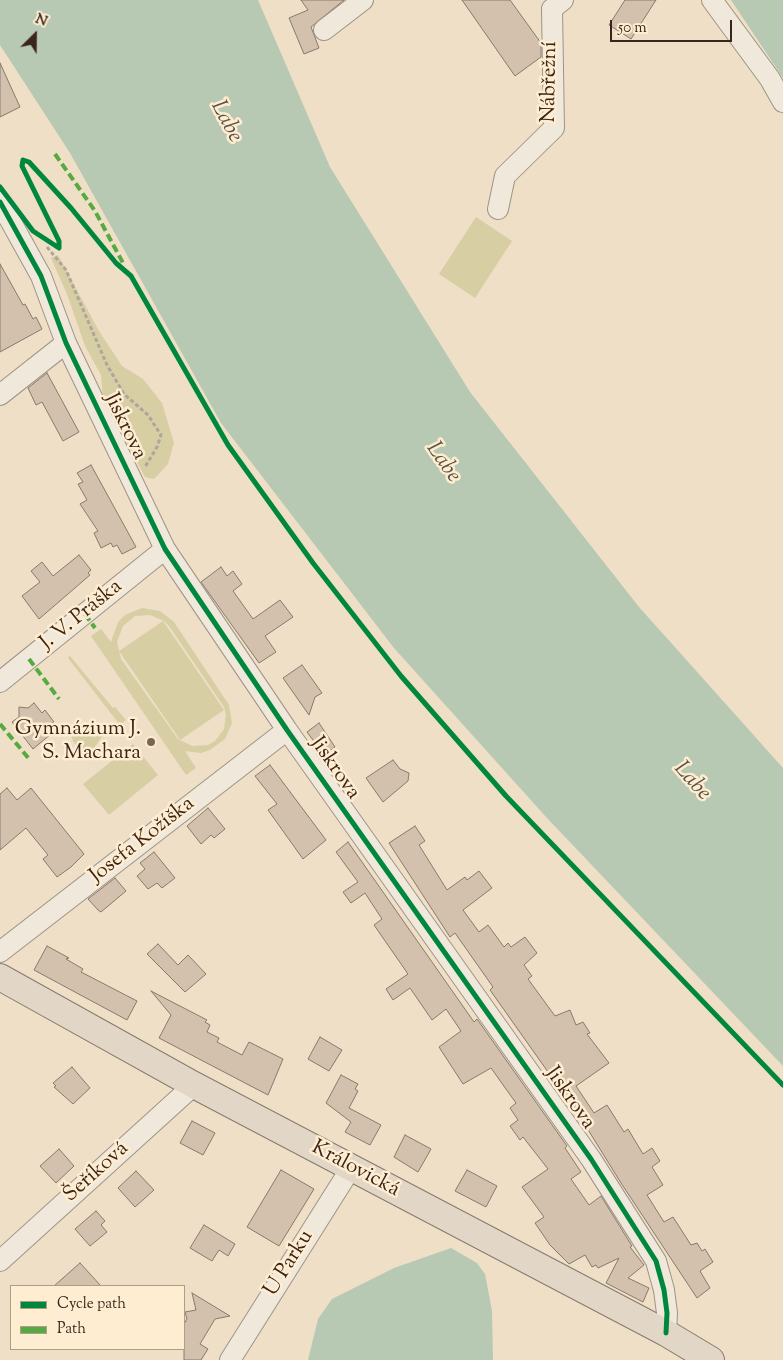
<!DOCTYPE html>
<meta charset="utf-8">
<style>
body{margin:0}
#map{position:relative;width:783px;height:1360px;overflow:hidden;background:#eedfc6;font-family:"Sorts Mill Goudy",serif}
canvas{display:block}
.legend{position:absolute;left:10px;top:1285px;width:175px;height:65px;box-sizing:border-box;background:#feedd0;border:1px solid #b09d87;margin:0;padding:6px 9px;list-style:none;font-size:15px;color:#3b241a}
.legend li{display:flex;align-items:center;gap:10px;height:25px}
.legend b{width:25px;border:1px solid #b09d87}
.north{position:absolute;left:10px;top:10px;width:50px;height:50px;-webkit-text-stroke:4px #feedd0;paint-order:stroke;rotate:23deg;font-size:14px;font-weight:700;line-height:20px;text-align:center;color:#3b241a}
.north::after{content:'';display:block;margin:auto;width:18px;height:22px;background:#3b241a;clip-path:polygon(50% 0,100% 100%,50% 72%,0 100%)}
.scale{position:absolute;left:610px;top:20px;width:122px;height:22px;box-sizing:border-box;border:2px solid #3b241a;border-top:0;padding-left:6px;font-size:15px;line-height:18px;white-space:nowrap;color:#3b241a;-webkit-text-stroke:4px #feedd0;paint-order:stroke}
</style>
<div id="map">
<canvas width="783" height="1360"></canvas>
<ul class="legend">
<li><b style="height:6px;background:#00873e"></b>Cycle path</li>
<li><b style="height:6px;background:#55aa42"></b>Path</li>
</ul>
<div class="north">N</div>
<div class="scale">50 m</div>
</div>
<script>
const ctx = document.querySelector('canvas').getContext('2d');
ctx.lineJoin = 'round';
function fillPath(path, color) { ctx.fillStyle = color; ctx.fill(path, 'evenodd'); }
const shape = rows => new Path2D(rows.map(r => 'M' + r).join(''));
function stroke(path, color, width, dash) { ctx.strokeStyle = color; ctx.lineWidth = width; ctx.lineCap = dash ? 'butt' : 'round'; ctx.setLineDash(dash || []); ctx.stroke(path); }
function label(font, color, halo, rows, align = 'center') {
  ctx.font = font + ' "Sorts Mill Goudy",serif'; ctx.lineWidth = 5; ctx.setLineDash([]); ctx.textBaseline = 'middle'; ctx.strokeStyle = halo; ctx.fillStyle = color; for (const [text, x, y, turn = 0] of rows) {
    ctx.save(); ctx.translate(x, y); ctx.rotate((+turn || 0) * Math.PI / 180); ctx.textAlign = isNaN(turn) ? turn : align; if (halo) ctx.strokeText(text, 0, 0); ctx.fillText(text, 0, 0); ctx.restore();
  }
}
fillPath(shape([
 [476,217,512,241,475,298,439,274],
 [58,255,99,331,122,366,143,379,162,403,174,443,168,464,154,479,145,477,103,398,101,375,85,346,67,294,51,258],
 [142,608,160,611,174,622,229,705,232,723,225,739,210,750,201,753,185,751,196,768,186,775,91,636,101,629,111,642,118,622,125,615],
 [150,615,164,621,169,626,224,707,226,715,224,729,215,741,208,745,192,746,178,739,121,659,117,642,123,626,135,616],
 [163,621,224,710,180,740,119,651],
 [70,656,113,708,115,707,126,720,120,725,68,658],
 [110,723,113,727,107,730,86,759,77,748,71,737,105,728],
 [133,744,158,775,109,815,83,784]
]), '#d8cea4');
fillPath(shape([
 [0,0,258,0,330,167,470,392,639,607,783,768,783,1066,547,818,394,648,221,423,70,153,0,45],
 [731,0,783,0,783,78],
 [451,1248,477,1263,485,1274,492,1311,493,1360,308,1360,318,1319,332,1299,394,1268]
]), '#b7c8b3');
const building = shape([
 [301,0,344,0,311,27,319,48,304,54,289,18,308,10,301,0],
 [462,0,510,0,541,43,541,57,515,76,462,0],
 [625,0,656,0,631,39,609,25,625,0],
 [0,63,20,107,0,117,0,63],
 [0,264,23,305,25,304,33,319,36,317,42,329,0,352,0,264],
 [47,373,79,432,63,441,42,402,36,405,28,388,47,373],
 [91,465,136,547,122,554,117,545,113,547,111,543,101,548,94,533,98,531,80,504,87,500,78,484,83,482,77,473,91,465],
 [79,555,91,570,88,573,90,575,39,619,22,596,40,582,31,571,42,562,53,576,79,555],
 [221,567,227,576,233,571,242,584,233,591,253,619,280,600,293,617,265,636,276,652,259,663,201,582,221,567],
 [302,665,322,693,315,697,309,715,283,678,302,665],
 [34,703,42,713,45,710,54,722,46,728,51,734,33,749,12,722,19,717,19,707,28,708,34,703],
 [319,723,335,747,324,755,307,732,319,723],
 [393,760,400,769,409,773,408,781,383,802,366,778,393,760],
 [270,765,326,840,303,859,268,810,277,804,255,776,270,765],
 [7,788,17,800,31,788,84,854,71,867,57,877,43,859,48,855,26,828,0,850,0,794,7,788],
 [208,808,225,829,214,838,211,835,201,844,187,826,208,808],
 [415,826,425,841,419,845,447,890,465,877,467,880,479,871,492,888,463,910,479,932,488,925,504,947,508,943,511,947,525,937,537,953,524,965,532,976,528,979,555,1016,570,1010,576,1025,583,1022,590,1033,587,1034,609,1063,576,1086,594,1113,607,1105,624,1132,628,1129,643,1154,652,1148,660,1161,652,1167,663,1185,647,1195,664,1222,673,1217,691,1245,697,1243,702,1251,705,1249,713,1262,700,1271,710,1288,697,1298,621,1183,582,1120,490,990,493,987,455,933,450,937,389,843,415,826],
 [348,842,474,1022,477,1019,567,1146,565,1148,581,1172,571,1179,589,1205,601,1196,627,1238,632,1246,630,1247,644,1265,628,1278,649,1288,643,1302,606,1283,619,1258,598,1268,596,1265,592,1267,585,1255,569,1264,550,1245,535,1223,544,1217,522,1187,548,1169,523,1137,520,1140,510,1126,518,1120,510,1108,516,1103,491,1068,463,1084,439,1047,461,1031,446,1009,432,1020,410,988,393,1000,386,989,408,974,374,925,382,919,365,893,351,903,343,892,358,882,336,852,348,842],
 [154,852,175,878,162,888,157,883,148,889,137,876,145,869,140,863,154,852],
 [115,878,126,891,101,912,98,910,88,899,115,878],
 [158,944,178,965,188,955,206,974,185,992,147,954,158,944],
 [47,946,69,958,66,959,83,969,81,972,137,1001,127,1020,34,970,47,946],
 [151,991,207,1020,205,1022,210,1025,207,1032,219,1038,217,1042,242,1055,249,1042,283,1059,268,1095,159,1038,171,1015,151,991],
 [320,1037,342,1050,329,1071,308,1059,320,1037],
 [72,1067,90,1088,73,1104,54,1087,56,1086,53,1083,72,1067],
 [341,1075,358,1084,355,1089,358,1091,349,1108,381,1125,370,1145,345,1132,351,1122,326,1103,341,1075],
 [192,1121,215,1133,203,1155,180,1143,192,1121],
 [405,1135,431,1149,418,1172,394,1157,405,1135],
 [59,1149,74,1166,56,1183,40,1166,59,1149],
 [281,1170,314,1189,279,1246,247,1227,281,1170],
 [467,1170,497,1186,486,1207,455,1191,467,1170],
 [136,1171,154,1190,135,1207,118,1188,136,1171],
 [96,1211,105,1221,101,1225,107,1232,90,1246,75,1229,96,1211],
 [204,1225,235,1244,228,1256,219,1250,212,1261,190,1248,204,1225],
 [80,1263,101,1286,54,1286,80,1263],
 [192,1293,230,1316,215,1319,200,1344,208,1349,201,1360,184,1360,184,1324,187,1319,185,1312,196,1310,192,1293]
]);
fillPath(building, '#d4c1ad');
stroke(building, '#867a6d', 1);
const minor = shape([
 [712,0,770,79,783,102],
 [324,30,363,0],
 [0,202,41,276,66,343,165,549,287,730,591,1159,656,1261,664,1290,667,1313,666,1333],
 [498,209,505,176,554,128,552,9,563,0],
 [0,395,66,343],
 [0,682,165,549],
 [0,952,287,730],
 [0,1261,194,1085],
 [230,1360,351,1168]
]);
const major = shape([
 [0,977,194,1085,666,1333,711,1360]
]);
stroke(minor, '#9f9485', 22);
stroke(major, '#867a6d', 28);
stroke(shape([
 [47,247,66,270,107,365,124,394,148,415,161,435,157,447,145,467]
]), '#aea69c', 3, [4, 2.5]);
stroke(minor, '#efe8db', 20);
stroke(major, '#e2d7c6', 26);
stroke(shape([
 [55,154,95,211,123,263],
 [85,614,95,628],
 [29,659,59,699],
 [0,724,30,760]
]), '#55aa42', 4, [8, 4]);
stroke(shape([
 [0,187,33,231,59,248,59,241,22,166,23,160,29,162,71,208,116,263,131,276,228,445,313,563,401,676,506,796,783,1085],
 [0,202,41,276,66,343,165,549,287,730,591,1159,656,1261,664,1290,667,1313,666,1333]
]), '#00873e', 5);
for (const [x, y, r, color] of [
 [151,742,5,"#7a6556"]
]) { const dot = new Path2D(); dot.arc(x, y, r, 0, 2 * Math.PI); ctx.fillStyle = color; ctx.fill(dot); stroke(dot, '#feedd0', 2); }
label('21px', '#3b241a', '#feedd0', [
 ["Nábřežní",551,82,-89],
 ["Jiskrova",124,427,64],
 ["J. V. Práška",82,616,-39],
 ["Jiskrova",334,769,55],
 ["Josefa Kožíška",143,841,-38],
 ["Jiskrova",569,1099,55],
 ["Královická",355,1170,28],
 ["Šeříková",97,1173,-42],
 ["U Parku",290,1264,-58]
]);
label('21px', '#3b241a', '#feedd0', [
 ["Gymnázium J.",141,730],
 ["S. Machara",141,754]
], 'right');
label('italic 22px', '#595246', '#feedd0', [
 ["Labe",225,122,62],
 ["Labe",442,463,55],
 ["Labe",691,782,48]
]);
</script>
